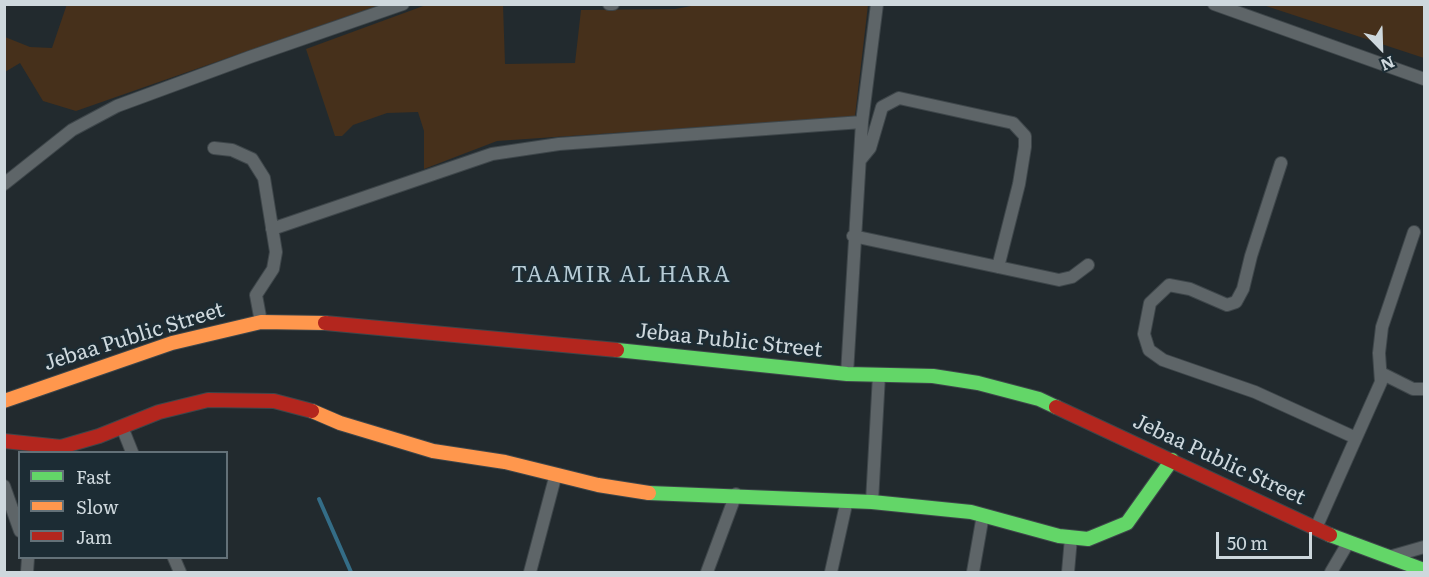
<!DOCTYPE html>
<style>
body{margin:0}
#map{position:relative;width:1429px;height:577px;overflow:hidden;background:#222a2e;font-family:Literata,serif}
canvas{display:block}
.frame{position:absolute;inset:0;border:6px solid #ced8dd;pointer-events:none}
.legend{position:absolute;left:18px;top:451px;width:210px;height:108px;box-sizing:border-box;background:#1c2c34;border:2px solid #637178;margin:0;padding:8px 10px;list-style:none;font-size:18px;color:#ced8dd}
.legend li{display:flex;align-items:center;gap:12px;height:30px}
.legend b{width:30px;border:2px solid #637178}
.north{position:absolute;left:1351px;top:18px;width:60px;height:60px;-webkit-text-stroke:4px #1c2c34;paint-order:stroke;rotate:157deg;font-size:16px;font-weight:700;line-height:24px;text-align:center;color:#ced8dd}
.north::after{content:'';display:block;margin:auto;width:21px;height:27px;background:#ced8dd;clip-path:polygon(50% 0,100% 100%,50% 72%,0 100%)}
.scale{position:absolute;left:1216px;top:532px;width:96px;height:27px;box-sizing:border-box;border:3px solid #ced8dd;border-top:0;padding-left:8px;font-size:18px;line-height:21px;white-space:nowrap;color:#ced8dd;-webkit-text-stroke:4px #1c2c34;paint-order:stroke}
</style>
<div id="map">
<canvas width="1429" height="577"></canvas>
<div class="frame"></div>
<ul class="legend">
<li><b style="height:8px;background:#63d668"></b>Fast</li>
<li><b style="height:8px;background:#ff974d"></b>Slow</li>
<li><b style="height:8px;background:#b3261e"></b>Jam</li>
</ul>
<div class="north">N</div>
<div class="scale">50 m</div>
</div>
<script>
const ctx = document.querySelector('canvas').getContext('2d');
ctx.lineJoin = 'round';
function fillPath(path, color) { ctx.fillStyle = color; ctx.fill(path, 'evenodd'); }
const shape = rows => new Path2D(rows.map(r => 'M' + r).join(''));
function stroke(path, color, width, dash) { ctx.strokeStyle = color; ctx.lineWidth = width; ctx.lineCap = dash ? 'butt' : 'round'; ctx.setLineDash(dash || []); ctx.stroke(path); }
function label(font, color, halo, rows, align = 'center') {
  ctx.font = font + ' Literata,serif'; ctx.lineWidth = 4.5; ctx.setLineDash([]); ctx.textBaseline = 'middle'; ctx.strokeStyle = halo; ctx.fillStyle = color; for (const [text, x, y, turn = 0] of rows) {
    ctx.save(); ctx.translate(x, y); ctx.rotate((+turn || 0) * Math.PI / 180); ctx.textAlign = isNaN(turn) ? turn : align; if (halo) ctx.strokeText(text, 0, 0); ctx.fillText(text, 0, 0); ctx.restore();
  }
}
fillPath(shape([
 [67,4,379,4,379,5,76,111,43,101,20,63,5,72,5,37,30,47,52,48],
 [702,4,868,5,855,116,850,121,715,126,497,141,424,169,424,131,418,112,387,113,353,125,342,136,335,136,306,49,426,5,503,5,505,64,575,63,581,10,675,9],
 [1263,5,1424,5,1424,58]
]), '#46301b');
stroke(shape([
 [319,499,351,572]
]), '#346d87', 4);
const street = shape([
 [609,4,613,4],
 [1214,4,1424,79],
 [214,148,232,150,252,159,264,178,276,252,273,269,256,295,261,322],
 [861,159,870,148,882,107,899,98,1013,123,1025,136,1025,147,1019,184,998,267],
 [1281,163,1251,256,1243,289,1236,302,1227,305,1190,289,1169,285,1150,303,1144,334,1149,350,1163,360,1255,392,1356,438,1316,528],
 [4,184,72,130,117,106,250,57,403,4],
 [272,229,492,154,559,144,862,122],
 [853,236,1059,280,1072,277,1088,265],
 [1381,373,1413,389,1424,389],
 [847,374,862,122,877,4],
 [122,427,132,452],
 [1356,438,1381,382,1379,353,1382,327,1414,232],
 [4,486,20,531],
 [872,502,879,375],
 [1389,557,1424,547],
 [174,558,180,572],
 [27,572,28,558],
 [530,572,556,474],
 [707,572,736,494],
 [831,572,847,500],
 [973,572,983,515],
 [1068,572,1071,538],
 [1331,572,1348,543]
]);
const fast = shape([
 [617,350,847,374,933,376,978,383,1039,399,1056,407],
 [649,493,872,502,971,512,1059,536,1088,539,1127,523,1172,460],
 [1330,535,1424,570]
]);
const slow = shape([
 [4,401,172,343,261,322,325,323],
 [312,411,340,423,433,451,505,462,598,485,649,493]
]);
const jam = shape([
 [325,323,617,350],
 [1056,407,1330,535],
 [4,441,61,447,99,436,159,412,208,400,274,401,312,411]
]);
stroke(street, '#3e464a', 14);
stroke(fast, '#3e464a', 16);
stroke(slow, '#3e464a', 16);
stroke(jam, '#3e464a', 16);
stroke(street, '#5e6568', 12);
stroke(fast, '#63d668', 14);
stroke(slow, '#ff974d', 14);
stroke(jam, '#b3261e', 14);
label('21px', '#ced8dd', '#1c2c34', [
 ["Jebaa Public Street",134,337,-17],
 ["Jebaa Public Street",729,341,6],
 ["Jebaa Public Street",1219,460,25]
]);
ctx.letterSpacing = '1.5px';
label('22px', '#b7cbd5', '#1c2c34', [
 ["TAAMIR AL HARA",621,276]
]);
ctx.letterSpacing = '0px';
</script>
